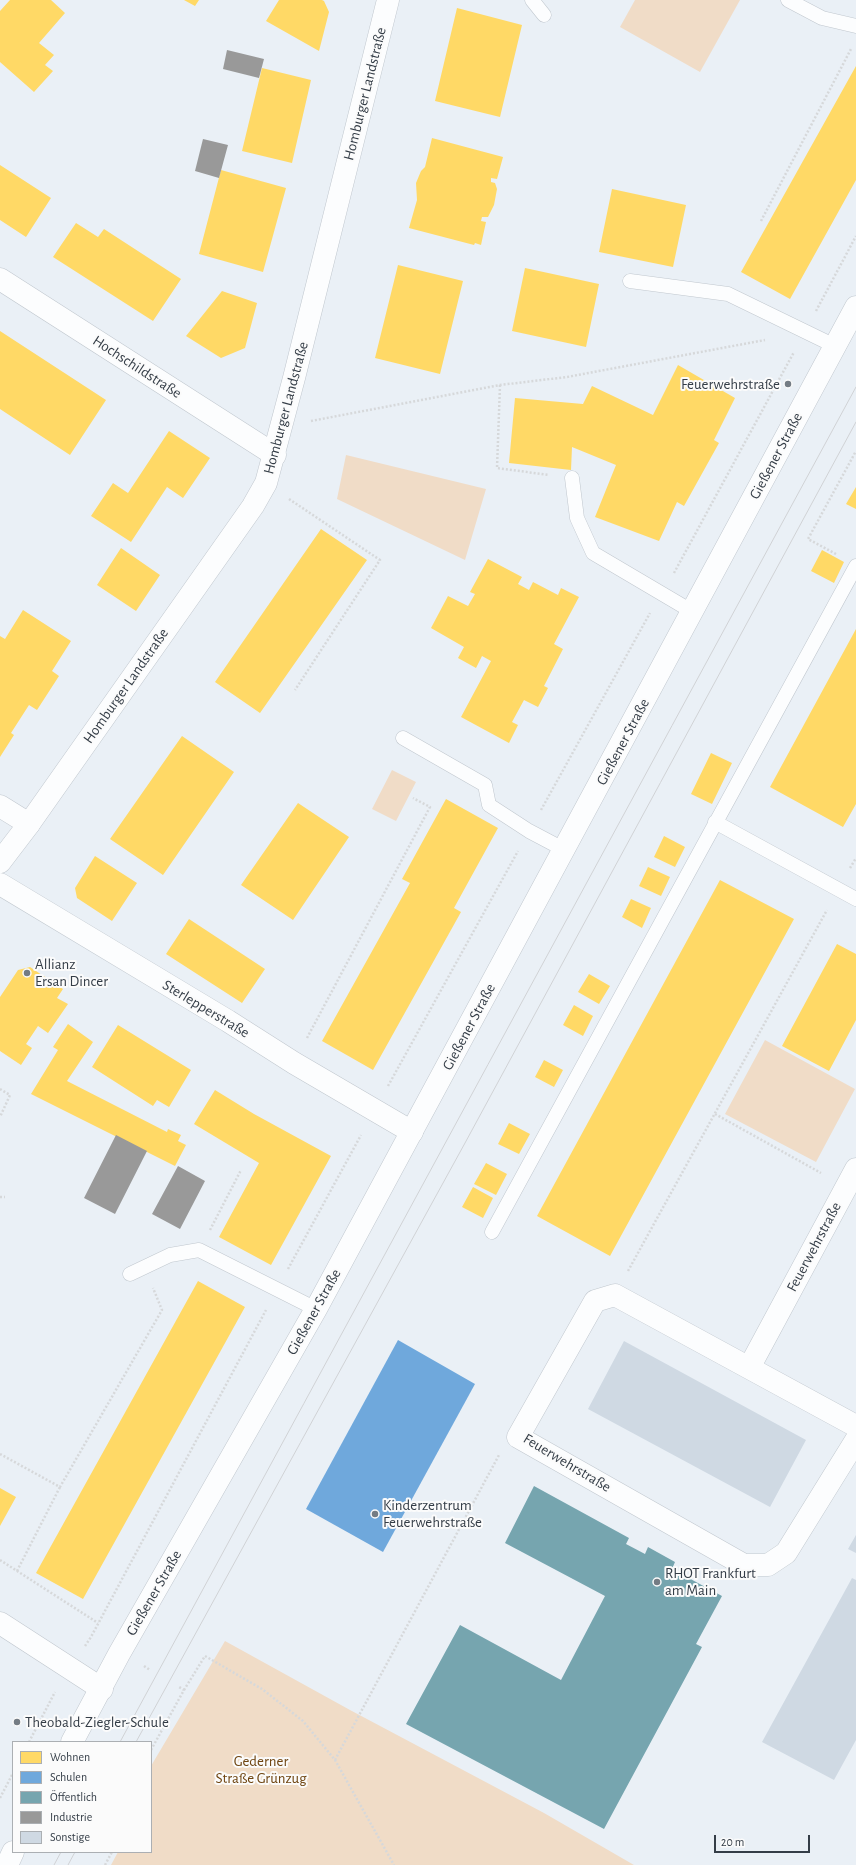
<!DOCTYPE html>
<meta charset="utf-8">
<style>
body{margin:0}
#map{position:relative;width:856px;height:1865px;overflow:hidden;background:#eaf0f6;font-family:"Alegreya Sans",sans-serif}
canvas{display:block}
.legend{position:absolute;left:12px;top:1741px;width:140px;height:112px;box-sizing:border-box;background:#fbfbfb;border:1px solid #abafb3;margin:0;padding:5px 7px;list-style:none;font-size:12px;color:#343d47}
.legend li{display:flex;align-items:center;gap:8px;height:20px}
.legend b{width:20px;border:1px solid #abafb3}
.scale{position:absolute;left:714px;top:1835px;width:96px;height:18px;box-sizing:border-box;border:2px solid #343d47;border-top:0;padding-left:5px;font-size:12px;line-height:14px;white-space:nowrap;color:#343d47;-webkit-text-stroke:3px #fbfbfb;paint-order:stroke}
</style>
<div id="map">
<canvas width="856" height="1865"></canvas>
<ul class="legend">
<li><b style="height:11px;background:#ffd966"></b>Wohnen</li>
<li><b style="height:11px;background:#6fa8dc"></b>Schulen</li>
<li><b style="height:11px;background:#76a5af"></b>Öffentlich</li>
<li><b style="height:11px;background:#999"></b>Industrie</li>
<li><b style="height:11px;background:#cfd9e3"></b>Sonstige</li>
</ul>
<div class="scale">20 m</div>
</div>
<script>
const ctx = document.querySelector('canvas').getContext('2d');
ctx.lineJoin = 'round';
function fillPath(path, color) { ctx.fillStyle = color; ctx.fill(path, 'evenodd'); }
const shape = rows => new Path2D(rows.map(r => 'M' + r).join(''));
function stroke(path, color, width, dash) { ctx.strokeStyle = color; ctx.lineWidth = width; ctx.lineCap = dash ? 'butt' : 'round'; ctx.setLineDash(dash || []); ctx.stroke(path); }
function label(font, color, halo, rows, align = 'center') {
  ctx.font = font + ' "Alegreya Sans",sans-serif'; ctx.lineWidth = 4; ctx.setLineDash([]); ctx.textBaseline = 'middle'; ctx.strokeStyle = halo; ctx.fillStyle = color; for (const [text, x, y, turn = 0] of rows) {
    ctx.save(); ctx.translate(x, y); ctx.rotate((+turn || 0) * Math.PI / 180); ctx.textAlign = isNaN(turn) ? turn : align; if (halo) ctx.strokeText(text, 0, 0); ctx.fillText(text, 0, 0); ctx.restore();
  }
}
fillPath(shape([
 [635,0,740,0,700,72,620,27],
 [346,455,486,489,465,560,337,499],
 [392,770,416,782,396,821,372,809],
 [765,1040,855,1089,816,1162,725,1114],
 [225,1641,350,1710,544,1813,634,1865,111,1865,118,1852,151,1852,151,1766]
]), '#f0dcc7');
fillPath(shape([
 [10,0,51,0,65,13,39,43,54,55,45,65,53,71,34,92,0,62,0,11],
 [184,0,199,0,195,6],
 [279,0,322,0,324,1,329,12,319,51,266,21],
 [457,8,522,25,500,117,435,101],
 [856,66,856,180,790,299,741,272],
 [262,68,311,80,292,163,242,151],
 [432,138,503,157,497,179,491,178,491,182,495,183,497,189,494,205,488,217,482,217,481,221,486,222,481,245,475,243,474,245,409,228,417,200,416,183,421,171,425,167],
 [0,165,51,198,26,237,0,220],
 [221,170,286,188,263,272,199,254],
 [612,189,686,205,673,267,599,252],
 [76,223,98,237,104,229,181,279,153,321,53,257],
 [398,265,463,281,440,374,375,358],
 [525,268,599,284,586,347,512,331],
 [222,291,257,303,245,348,221,358,186,336],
 [0,331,106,400,70,455,0,409],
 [678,365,735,398,714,440,719,443,684,506,677,502,659,541,595,517,616,465,572,447,571,470,509,463,515,398,583,404,592,386,653,415],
 [169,431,210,458,183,498,167,487,131,542,91,516,113,483,128,493],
 [856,487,856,509,846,504],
 [321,529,367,560,260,713,215,682],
 [121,548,160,575,136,611,97,585],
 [822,550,844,562,834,583,811,571],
 [488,559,522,577,518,584,529,590,533,582,558,595,561,588,579,597,554,644,563,649,544,686,548,688,538,707,524,700,512,722,518,725,509,743,461,717,491,661,482,656,476,668,458,658,464,647,431,628,448,596,468,606,475,594,470,592],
 [23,610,71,641,52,671,59,676,37,710,29,705,11,733,14,735,0,757,0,636,5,639],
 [856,629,856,804,843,827,770,787],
 [182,736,234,772,163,875,110,839],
 [711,753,732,763,712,804,691,794],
 [446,799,498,828,454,908,461,912,373,1070,322,1041,410,883,402,879],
 [298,803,349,837,293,920,241,885],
 [664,836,685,847,675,867,654,857],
 [95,856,137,883,112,921,77,898,75,888],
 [648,867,670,877,661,896,639,886],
 [720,880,794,919,610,1256,537,1216],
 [631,899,651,908,642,928,622,917],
 [189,919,265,969,242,1003,166,954],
 [837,944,856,954,856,1020,829,1071,782,1046],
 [30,967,63,989,57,998,68,1004,48,1033,38,1026,26,1044,32,1048,21,1065,0,1051,0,997,18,970],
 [589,974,610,986,599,1004,578,992],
 [574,1005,593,1016,583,1036,563,1025],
 [68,1024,93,1042,67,1081,167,1132,168,1129,181,1135,178,1141,186,1145,175,1166,31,1094,58,1050,53,1047],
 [118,1025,191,1070,169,1107,157,1100,153,1106,92,1067],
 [544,1060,563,1070,554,1087,535,1077],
 [215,1090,254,1114,331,1156,271,1265,219,1237,259,1163,194,1124],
 [509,1123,530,1134,519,1154,498,1144],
 [486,1163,507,1174,496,1195,474,1184],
 [473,1187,493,1198,483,1218,462,1207],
 [198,1281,245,1307,83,1599,36,1573],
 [0,1488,16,1497,0,1526]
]), '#ffd966');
fillPath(shape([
 [398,1340,475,1384,383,1552,306,1509]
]), '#6fa8dc');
fillPath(shape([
 [534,1486,629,1538,626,1544,645,1554,648,1547,675,1562,672,1569,722,1596,696,1644,702,1647,604,1829,406,1724,460,1625,561,1680,605,1596,505,1543]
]), '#76a5af');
fillPath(shape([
 [227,50,264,59,259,78,223,69],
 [203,139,228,145,219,178,195,171],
 [116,1135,147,1151,115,1214,84,1198],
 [178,1166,205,1181,180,1229,152,1214]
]), '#999');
fillPath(shape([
 [624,1341,806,1440,770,1507,588,1409],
 [856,1535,856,1553,848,1549],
 [852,1578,856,1580,856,1740,834,1780,762,1742]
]), '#cfd9e3');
const service = shape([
 [532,0,544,15],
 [788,0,822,18,856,26],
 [630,281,728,294,835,346],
 [572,478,577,518,593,553,693,612],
 [403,738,485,785,489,805,529,831,565,850],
 [715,822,856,899],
 [492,1232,856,566],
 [130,1274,170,1255,199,1250,316,1309]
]);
const minor = shape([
 [0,279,275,455],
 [0,806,29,824],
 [0,884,228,1021,294,1063,412,1132],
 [750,1366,856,1169],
 [856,1426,615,1295,595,1301,518,1437,744,1565,768,1565,786,1553,856,1440],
 [0,1623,102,1689]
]);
const tertiary = shape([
 [0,862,29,824,253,506,266,483,294,378,388,0]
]);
const secondary = shape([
 [72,1742,119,1654,316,1309,856,307],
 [7,1865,13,1852]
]);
stroke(service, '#c0c7ce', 15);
stroke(minor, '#c0c7ce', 23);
stroke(tertiary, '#c0c7ce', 23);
stroke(secondary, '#c0c7ce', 23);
stroke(shape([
 [761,221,851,49],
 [816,311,856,236],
 [500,385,497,468,549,475],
 [311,421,500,385,567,377,765,340],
 [289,499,380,560,295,690],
 [836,554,808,539,856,451],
 [674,573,794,352],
 [541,810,650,613],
 [850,868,856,858],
 [307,1038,430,807,413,798],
 [388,1086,518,851],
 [0,1089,10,1095,0,1117],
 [715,1114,821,1173],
 [0,1197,5,1197],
 [210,1230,241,1170],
 [288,1269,361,1135],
 [628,1271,827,910],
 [0,1454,60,1487,162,1310,153,1288],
 [0,1560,98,1623],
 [17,1571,60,1487],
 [85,1646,91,1637,266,1310],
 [144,1666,150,1670],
 [184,1690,205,1656,262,1689,303,1721,335,1760,394,1865],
 [29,1742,55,1692],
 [151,1750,184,1690,179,1687],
 [335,1760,499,1455],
 [0,1798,13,1773],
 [105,1865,112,1852]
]), '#d6d8da', 2.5, [2, 2]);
stroke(service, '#fcfdfe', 14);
stroke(minor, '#fcfdfe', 22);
stroke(tertiary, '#fcfdfe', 22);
stroke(secondary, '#fcfdfe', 22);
stroke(shape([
 [120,1742,856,387],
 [136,1742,465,1143,856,422],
 [54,1865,61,1852],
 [68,1865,75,1852]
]), '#d0d2d5', 1);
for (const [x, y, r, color] of [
 [788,384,4,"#747c84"],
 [27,973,4,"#747c84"],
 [375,1514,4,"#747c84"],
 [657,1582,4,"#747c84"],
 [17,1722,4,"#747c84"]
]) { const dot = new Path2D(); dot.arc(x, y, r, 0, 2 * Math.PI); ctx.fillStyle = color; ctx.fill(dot); stroke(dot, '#fbfbfb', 1.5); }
label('15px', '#343d47', '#fbfbfb', [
 ["Homburger Landstraße",365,94,-76],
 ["Hochschildstraße",137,367,33],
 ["Homburger Landstraße",286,408,-75],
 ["Gießener Straße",776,456,-62],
 ["Homburger Landstraße",126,686,-55],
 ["Gießener Straße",623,742,-62],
 ["Sterlepperstraße",206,1009,31],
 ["Gießener Straße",469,1027,-62],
 ["Feuerwehrstraße",814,1247,-62],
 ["Gießener Straße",314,1312,-61],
 ["Feuerwehrstraße",567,1463,31],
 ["Gießener Straße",154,1593,-60]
]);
label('15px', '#343d47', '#fbfbfb', [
 ["Feuerwehrstraße",780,384,"right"],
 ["Allianz",35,964],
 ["Ersan Dincer",35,981],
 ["Kinderzentrum",383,1505],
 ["Feuerwehrstraße",383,1522],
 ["RHOT Frankfurt",665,1573],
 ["am Main",665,1590],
 ["Theobald-Ziegler-Schule",25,1722]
], 'left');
label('15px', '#6f4511', '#fbfbfb', [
 ["Gederner",261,1761],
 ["Straße Grünzug",261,1778]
]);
</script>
